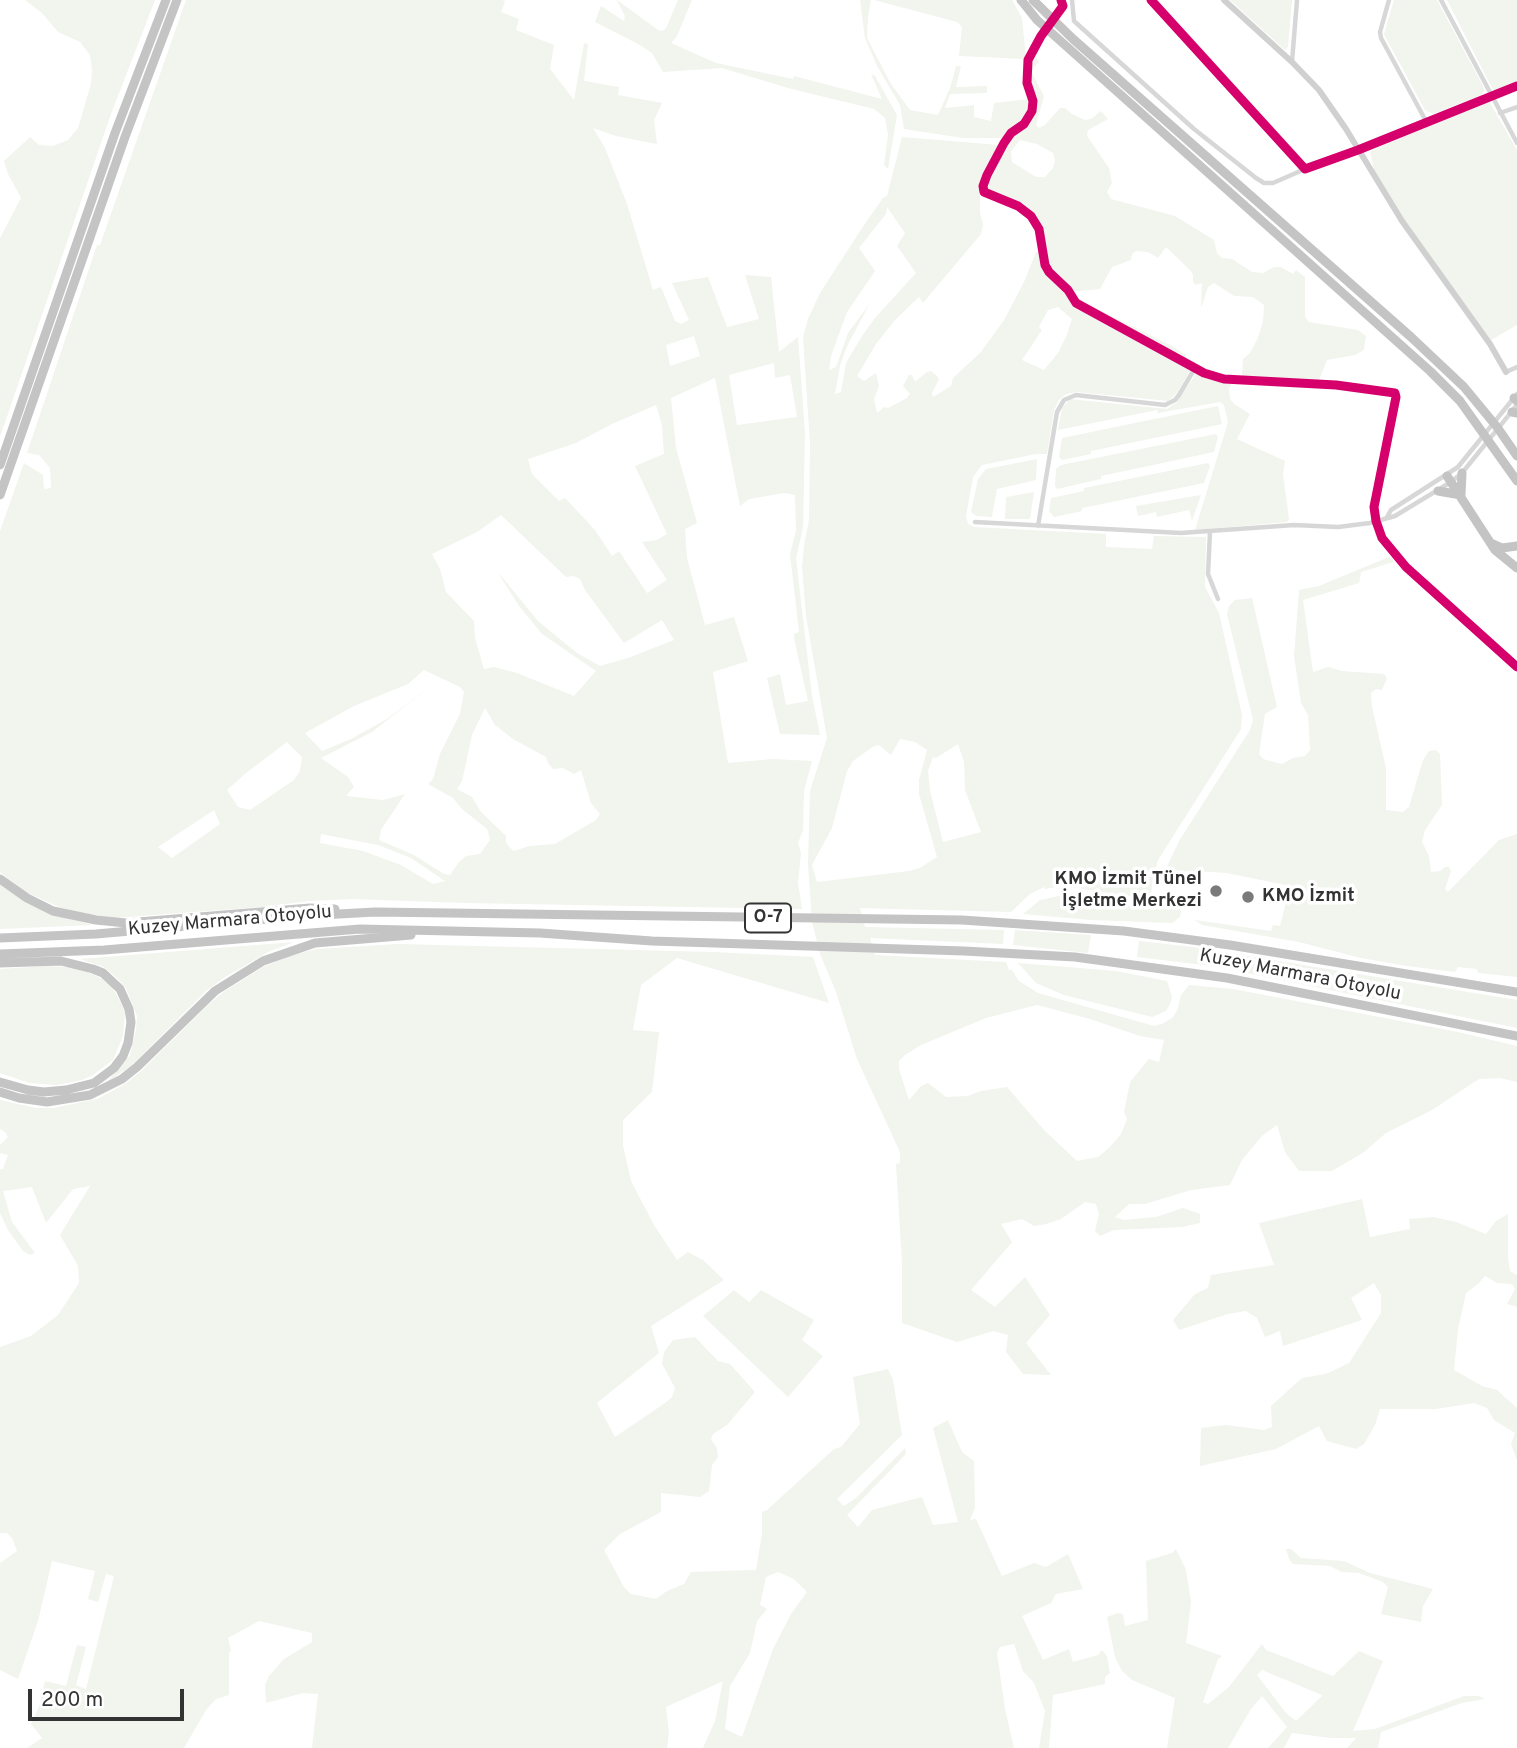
<!DOCTYPE html>
<meta charset="utf-8">
<style>
body{margin:0}
#map{position:relative;width:1517px;height:1748px;overflow:hidden;background:#fff;font-family:Overpass,sans-serif}
canvas{display:block}
.scale{position:absolute;left:28px;top:1689px;width:156px;height:32px;box-sizing:border-box;border:4px solid #333;border-top:0;padding-left:9px;font-size:21px;line-height:24px;white-space:nowrap;color:#333;-webkit-text-stroke:5px #fff;paint-order:stroke}
</style>
<div id="map">
<canvas width="1517" height="1748"></canvas>
<div class="scale">200 m</div>
</div>
<script>
const ctx = document.querySelector('canvas').getContext('2d');
ctx.lineJoin = 'round';
function fillPath(path, color) { ctx.fillStyle = color; ctx.fill(path, 'evenodd'); }
const shape = rows => new Path2D(rows.map(r => 'M' + r).join(''));
function stroke(path, color, width, dash) { ctx.strokeStyle = color; ctx.lineWidth = width; ctx.lineCap = dash ? 'butt' : 'round'; ctx.setLineDash(dash || []); ctx.stroke(path); }
function label(font, color, halo, rows, align = 'center') {
  ctx.font = font + ' Overpass,sans-serif'; ctx.lineWidth = 7; ctx.setLineDash([]); ctx.textBaseline = 'middle'; ctx.strokeStyle = halo; ctx.fillStyle = color; for (const [text, x, y, turn = 0] of rows) {
    ctx.save(); ctx.translate(x, y); ctx.rotate((+turn || 0) * Math.PI / 180); ctx.textAlign = isNaN(turn) ? turn : align; if (halo) ctx.strokeText(text, 0, 0); ctx.fillText(text, 0, 0); ctx.restore();
  }
}
fillPath(shape([
 [25,0,155,0,111,114,0,437,0,238,21,198,8,174,4,161,30,137,39,145,53,146,68,140,78,128,91,84,92,70,90,55,80,42,58,32,42,13],
 [186,0,501,0,505,1,501,12,519,19,516,30,554,45,550,69,574,100,584,43,588,44,584,81,619,87,618,95,662,103,654,120,657,144,616,136,593,128,605,148,627,204,653,290,661,287,675,321,681,324,689,320,672,283,708,277,727,327,759,319,745,275,771,277,779,352,798,337,805,433,803,528,796,558,812,696,820,735,780,734,767,678,780,674,786,705,808,701,794,638,794,634,799,632,790,554,796,531,795,495,784,493,749,499,740,506,715,378,671,398,676,448,697,523,685,529,687,558,705,625,734,617,748,661,713,672,728,763,773,759,812,761,804,791,803,830,798,843,801,853,798,883,802,909,465,903,353,899,309,901,262,907,114,918,76,912,59,907,26,892,0,872,0,531,24,463,43,475,44,489,51,488,50,468,39,455,27,453,97,245,100,245],
 [694,336,700,356,670,366,666,345],
 [774,363,775,378,790,375,797,417,737,425,729,375],
 [656,405,662,425,664,454,635,466,667,534,657,540,642,542,667,580,647,593,619,551,612,556,595,530,565,498,559,501,532,474,528,459,576,443,612,424],
 [501,515,566,577,574,576,580,579,585,590,624,643,662,620,674,640,628,658,600,666,577,653,538,621,497,571,519,606,542,634,596,671,574,696,517,673,494,667,484,669,475,638,474,621,446,592,440,569,432,554,477,532],
 [424,670,460,687,464,692,460,714,440,754,433,779,428,784,453,798,462,809,487,829,489,835,490,840,480,854,466,856,459,862,450,875,444,874,414,855,379,840,381,830,405,794,383,800,346,796,354,787,348,777,321,758,372,732,432,685,387,719,351,739,322,751,305,733,354,706,408,684],
 [485,708,495,725,513,739,546,757,548,763,553,769,563,768,574,774,581,770,591,803,600,814,596,820,555,844,529,846,514,851,509,847,506,842,506,836,481,812,472,797,457,789,462,781,472,735],
 [287,742,302,757,300,771,294,780,250,810,238,807,227,790,246,773],
 [214,810,220,824,172,858,158,847],
 [321,834,378,845,411,858,445,881,433,884,401,865,363,851,320,843],
 [617,0,658,30,662,31,666,28,678,0,692,0,677,36,671,43,716,63,793,79,794,76,882,99,871,74,875,76,897,115,888,169,884,165,888,135,885,118,874,109,788,88,722,68,663,72,652,53,640,45,595,22,601,6,624,21,625,16],
 [860,0,871,0,868,17,867,38,891,84,910,110,938,115,950,88,956,66,961,66,956,87,987,86,987,93,950,94,945,108,974,105,974,117,991,121,994,103,1030,99,1031,105,1027,117,1001,138,963,138,904,129,900,105,877,66,865,38],
 [874,0,1012,0,1022,18,1026,59,959,56,962,27,957,22],
 [1230,0,1292,0,1288,47,1285,50],
 [1394,0,1437,0,1483,86,1484,90,1482,95,1433,114,1425,110,1386,38,1384,34],
 [1447,0,1517,0,1517,81,1494,92],
 [1034,54,1039,62,1034,67,1032,73,1044,96,1036,125,1039,128,1045,125,1060,108,1065,108,1072,114,1085,120,1091,119,1101,111,1108,119,1088,130,1087,136,1109,168,1112,183,1107,192,1111,199,1175,216,1214,240,1217,253,1222,258,1232,259,1252,272,1263,273,1274,267,1281,267,1293,274,1296,270,1305,277,1305,317,1309,322,1358,330,1366,336,1364,350,1355,355,1327,360,1319,380,1242,376,1243,359,1250,353,1257,340,1263,322,1264,305,1253,297,1234,296,1214,283,1208,287,1201,308,1202,283,1196,285,1193,282,1193,275,1190,270,1166,247,1158,258,1148,252,1136,251,1132,254,1131,260,1112,267,1100,289,1072,292,1077,299,1172,346,1186,355,1185,359,1075,298,1067,284,1056,275,1048,263,1042,230,1038,221,1021,205,1008,197,986,190,985,186,1008,141,1031,121,1034,116,1035,99,1029,81,1028,70,1030,56],
 [1020,140,1037,144,1053,153,1055,160,1053,168,1045,177,1036,177,1012,162,1011,151],
 [1486,102,1490,103,1517,150,1517,325,1491,340,1404,220,1374,170,1370,151],
 [902,137,999,145,980,185,980,213,983,225,981,234,923,303,919,297,895,320,876,344,857,376,864,381,876,373,879,386,874,399,877,413,884,407,888,408,907,398,910,394,903,386,909,375,912,375,915,382,927,372,931,371,937,376,939,379,932,393,933,397,951,386,953,378,981,352,1004,320,1024,282,1036,252,1039,252,1046,273,1066,293,1071,304,1191,369,1177,393,1168,401,1077,392,1066,394,1059,400,1054,410,1047,454,1036,454,982,465,973,477,966,516,968,524,974,527,1106,534,1106,547,1152,549,1154,536,1206,537,1205,587,1219,613,1242,715,1241,729,1158,860,1153,878,1151,894,1130,896,1056,885,1057,887,1045,889,1044,887,1030,894,1011,912,860,908,865,927,1004,930,1003,944,870,938,875,955,1006,962,1009,970,1012,970,1019,981,1038,993,1154,1026,1162,1024,1172,1018,1177,1011,1181,995,1189,985,1233,989,1458,1032,1517,1046,1517,1082,1500,1078,1479,1079,1432,1110,1386,1133,1364,1152,1332,1171,1299,1171,1285,1152,1277,1125,1262,1136,1242,1160,1230,1185,1191,1190,1145,1204,1129,1204,1115,1217,1124,1220,1156,1217,1183,1208,1200,1214,1200,1223,1182,1227,1114,1230,1100,1236,1095,1231,1099,1214,1096,1204,1085,1202,1061,1219,1046,1224,1034,1226,1022,1219,1001,1224,1012,1242,971,1290,995,1307,1025,1277,1050,1315,1026,1343,1051,1375,1023,1374,1006,1352,1008,1335,993,1331,957,1342,902,1323,902,1264,896,1164,900,1163,900,1152,857,1059,836,992,820,954,812,922,808,864,810,791,827,738,806,616,802,567,804,545,809,520,810,443,803,337,808,319,820,293,866,222,883,198,887,196],
 [887,207,905,233,897,246,916,273,875,318,862,336,846,363,841,392,835,394,840,366,847,346,870,303,848,333,836,367,829,370,831,356,847,312,875,271,859,248,886,214],
 [1058,307,1072,319,1066,337,1058,353,1044,370,1022,360,1042,330,1039,327,1048,310],
 [900,739,915,742,927,750,919,780,919,794,937,857,920,868,909,871,817,882,812,865,832,828,847,771,853,761,874,746,879,745,891,755],
 [958,744,964,762,965,790,981,832,943,842,930,791,928,771,933,757,936,758],
 [1037,1005,1090,1019,1140,1036,1164,1040,1159,1062,1149,1059,1130,1082,1124,1112,1127,1119,1121,1134,1110,1147,1098,1157,1077,1161,1044,1130,1007,1087,981,1091,968,1096,946,1097,928,1083,921,1086,909,1100,899,1069,899,1061,905,1055,921,1045,986,1018],
 [1198,371,1205,376,1219,379,1245,382,1232,384,1229,388,1230,399,1234,404,1250,414,1237,439,1285,461,1283,474,1289,519,1287,522,1195,530,1228,422,1224,405,1220,402,1158,413,1157,410,1058,430,1062,408,1070,399,1167,409,1176,403],
 [1218,406,1222,424,1091,451,1091,454,1062,460,1059,457,1062,438],
 [1216,434,1218,437,1214,452,1101,476,1101,479,1057,489,1055,486,1056,469,1061,465],
 [1037,459,1036,480,997,489,992,517,976,516,971,512,978,479,986,469],
 [1208,463,1210,466,1204,483,1082,508,1082,511,1054,517,1049,511,1051,498,1084,491,1084,488],
 [1034,492,1030,519,1005,519,1006,497],
 [1201,495,1192,521,1189,510,1157,517,1156,512,1138,516,1136,506],
 [1389,557,1393,559,1393,562,1361,572,1359,583,1303,600,1313,672,1328,667,1342,671,1384,674,1387,678,1382,690,1376,689,1371,693,1372,707,1386,768,1386,810,1403,812,1409,807,1423,760,1429,751,1436,750,1440,754,1442,805,1425,830,1422,842,1429,856,1431,872,1440,871,1445,867,1449,867,1451,871,1445,889,1448,892,1499,840,1517,834,1517,977,1478,973,1477,969,1458,967,1455,972,1407,966,1361,958,1299,942,1202,925,1195,920,1271,931,1273,925,1280,926,1290,886,1227,873,1193,871,1164,873,1179,841,1250,730,1253,720,1227,614,1229,606,1235,600,1252,598,1277,707,1265,714,1259,754,1263,759,1282,764,1293,758,1305,756,1310,750,1308,715,1301,703,1294,656,1299,590,1319,586],
 [0,884,31,905,57,916,93,925,0,929],
 [1059,896,1123,907,1164,900,1174,902,1181,911,1180,917,1172,923,1091,920,1023,914,1040,900],
 [1015,930,1091,935,1088,953,1013,945],
 [1139,941,1193,947,1517,1000,1517,1028,1212,966,1137,957],
 [294,942,268,952,225,977,206,991,130,1067,107,1082,130,1055,136,1030,137,1016,126,988,117,978,104,967,80,959],
 [398,944,713,952,813,957,829,1003,677,958,641,985,633,1030,659,1032,652,1092,623,1120,623,1145,631,1181,654,1225,677,1260,688,1252,703,1260,724,1280,651,1326,659,1353,597,1403,615,1437,665,1403,672,1397,675,1388,662,1364,664,1352,673,1340,695,1337,718,1361,730,1364,755,1392,727,1425,713,1434,711,1439,717,1448,718,1457,712,1465,709,1491,700,1497,661,1493,661,1512,620,1534,604,1550,624,1587,631,1594,656,1599,667,1591,684,1584,691,1572,756,1570,762,1534,762,1512,767,1510,834,1449,841,1447,860,1424,853,1377,888,1369,893,1380,902,1435,837,1499,844,1506,856,1498,905,1448,906,1454,847,1515,858,1527,872,1510,922,1497,933,1525,958,1522,933,1428,948,1420,962,1452,974,1461,975,1508,970,1520,976,1519,1002,1576,1034,1563,1046,1567,1068,1554,1083,1589,1056,1594,1051,1603,1022,1616,1043,1660,1069,1649,1073,1662,1098,1655,1102,1650,1107,1656,1110,1673,1105,1677,1105,1684,1053,1695,1049,1748,1039,1748,1045,1711,1034,1683,1023,1671,1014,1644,1000,1647,997,1653,1005,1709,1014,1748,703,1748,715,1721,723,1681,666,1707,669,1733,667,1748,312,1748,318,1694,303,1693,266,1703,265,1685,269,1676,284,1659,312,1642,312,1633,259,1621,228,1638,231,1651,229,1653,229,1695,216,1699,206,1710,184,1748,27,1748,42,1738,31,1724,39,1707,45,1681,66,1686,77,1645,86,1647,76,1685,86,1689,114,1576,106,1574,98,1602,88,1599,95,1571,52,1561,38,1621,18,1679,0,1670,0,1563,17,1551,12,1538,7,1533,0,1533,0,1347,31,1336,58,1315,79,1283,78,1266,60,1235,90,1186,73,1189,46,1223,32,1187,3,1191,12,1222,35,1253,30,1255,23,1251,8,1230,0,1213,0,1169,3,1169,8,1155,0,1153,0,1145,8,1137,5,1132,0,1129,0,1100,36,1108,53,1108,97,1099,125,1084,141,1071,210,1003,225,991,263,967,287,957,316,949],
 [778,1572,794,1579,807,1592,791,1614,773,1649,742,1737,725,1729,730,1686,750,1653,757,1621,767,1609,760,1605,766,1577],
 [1018,963,1116,971,1167,981,1172,997,1170,1004,1166,1011,1152,1017,1064,995,1036,983],
 [45,966,75,967,101,978,112,987,125,1011,123,1036,113,1060,93,1075,82,1080,57,1085,29,1083,0,1073,0,969],
 [1362,1199,1370,1237,1410,1229,1409,1219,1433,1217,1456,1222,1486,1234,1496,1221,1508,1214,1508,1258,1510,1271,1517,1275,1517,1307,1507,1304,1515,1289,1512,1284,1497,1283,1485,1276,1479,1283,1466,1293,1458,1329,1454,1370,1482,1386,1497,1390,1517,1408,1517,1460,1511,1444,1515,1433,1494,1420,1487,1408,1474,1403,1436,1409,1380,1409,1375,1425,1364,1444,1356,1449,1327,1441,1319,1426,1276,1449,1200,1466,1201,1428,1226,1425,1264,1430,1272,1427,1271,1406,1302,1378,1326,1374,1349,1363,1381,1313,1381,1295,1374,1283,1351,1298,1362,1320,1283,1346,1280,1331,1265,1337,1257,1318,1246,1311,1228,1314,1179,1330,1173,1320,1195,1294,1208,1288,1211,1275,1274,1265,1259,1223],
 [734,1290,749,1302,761,1290,814,1320,802,1340,823,1356,788,1397,703,1316],
 [1176,1549,1186,1570,1191,1602,1186,1643,1222,1656,1218,1659,1203,1702,1208,1704,1229,1687,1262,1644,1266,1650,1333,1676,1359,1651,1383,1661,1353,1731,1375,1729,1464,1696,1479,1696,1485,1699,1462,1703,1381,1732,1378,1748,1347,1748,1356,1738,1331,1738,1292,1733,1284,1748,1268,1748,1287,1727,1262,1696,1251,1709,1228,1748,1167,1748,1175,1698,1132,1680,1122,1671,1115,1657,1107,1617,1118,1613,1123,1614,1125,1626,1148,1620,1146,1561,1172,1553],
 [1262,1670,1322,1695,1322,1696,1296,1721,1286,1713,1257,1675],
 [1286,1549,1291,1549,1301,1558,1344,1561,1370,1573,1433,1589,1423,1606,1421,1622,1381,1614,1388,1587,1383,1582,1359,1573,1342,1572,1330,1566,1293,1564,1289,1559]
]), '#f1f5ed');
stroke(shape([
 [1041,36,1059,12]
]), '#d6d6d6', 4.5, [4.5, 2]);
stroke(shape([
 [1072,0,1074,21,1194,129,1256,178,1264,183,1273,183,1305,169],
 [1151,0,1305,169,1358,150,1517,86],
 [1389,0,1380,32,1381,38,1427,123],
 [1441,0,1517,143],
 [1059,12,1063,6,1061,0],
 [1041,36,1028,60,1026,71,1033,101,1032,111,1024,124,1011,133,1004,143,987,175,983,186,984,192,1018,206,1031,216,1039,229,1045,265,1049,272,1068,290,1076,303,1204,373,1224,379,1336,385,1395,393,1396,397,1374,507,1376,521,1382,538,1406,567,1517,667],
 [1292,62,1297,0],
 [1500,113,1517,107],
 [1506,372,1517,367],
 [1387,517,1391,510,1458,467,1517,394],
 [975,522,1181,533,1294,525,1338,527,1370,523,1395,516,1451,482,1462,473,1517,405],
 [1038,526,1057,412,1064,400,1076,395,1165,405,1175,400,1179,395,1195,368],
 [1210,532,1208,574,1218,599]
]), '#d7d7d7', 4.5);
stroke(shape([
 [1224,0,1292,62,1319,90,1346,129,1402,221,1490,344,1506,372]
]), '#d0d0d0', 6);
stroke(shape([
 [1021,0,1037,20,1430,371,1460,401,1517,481],
 [1033,0,1073,39,1411,337,1464,387,1497,427,1517,456],
 [1514,398,1517,401],
 [1512,412,1517,413],
 [0,465,115,133,166,0],
 [1447,476,1495,550,1517,568],
 [1438,491,1461,495,1462,473],
 [0,495,125,137,177,0],
 [1491,543,1502,548,1517,546],
 [0,879,27,898,53,911,96,920,126,923,310,908,335,909],
 [0,938,96,934,303,916,375,912,962,920,1124,931,1230,945,1517,992],
 [0,954,104,950,360,929,540,933,652,941,964,951,1075,957,1227,978,1517,1036],
 [0,963,61,961,93,969,103,973,120,989,129,1009,131,1022,128,1043,123,1056,114,1068,94,1083,66,1090,44,1092,28,1090,0,1082],
 [0,1092,19,1098,47,1102,90,1095,122,1079,137,1067,215,991,263,961,315,943,411,935]
]), '#c4c4c4', 9);
stroke(shape([
 [1061,0,1063,6,1041,36,1028,60,1027,83,1033,101,1032,111,1024,124,1011,133,1004,143,987,175,983,186,984,192,1018,206,1031,216,1039,229,1045,265,1049,272,1068,290,1076,303,1204,373,1224,379,1336,385,1395,393,1396,397,1374,507,1376,521,1382,538,1406,567,1517,667],
 [1151,0,1305,169,1358,150,1517,86]
]), '#d6006c', 9);
for (const [x, y, r, color] of [
 [1216,891,7,"#7a7a7a"],
 [1248,897,7,"#7a7a7a"]
]) { const dot = new Path2D(); dot.arc(x, y, r, 0, 2 * Math.PI); ctx.fillStyle = color; ctx.fill(dot); stroke(dot, '#fff', 2.5); }
for (const [x, y, w] of [
 [768,918,46]
]) { const box = new Path2D(); box.roundRect(x - w / 2, y - 14.5, w, 29, 5); ctx.fillStyle = '#fff'; ctx.fill(box); stroke(box, '#333', 2); }
label('bold 18px', '#333', null, [
 ["O-7",768,918]
]);
label('bold 19px', '#333', '#fff', [
 ["KMO İzmit Tünel",1202,880],
 ["İşletme Merkezi",1202,902],
 ["KMO İzmit",1262,897,"left"]
], 'right');
label('19px', '#333', '#fff', [
 ["Kuzey Marmara Otoyolu",230,922,-5],
 ["Kuzey Marmara Otoyolu",1300,976,11]
]);
</script>
